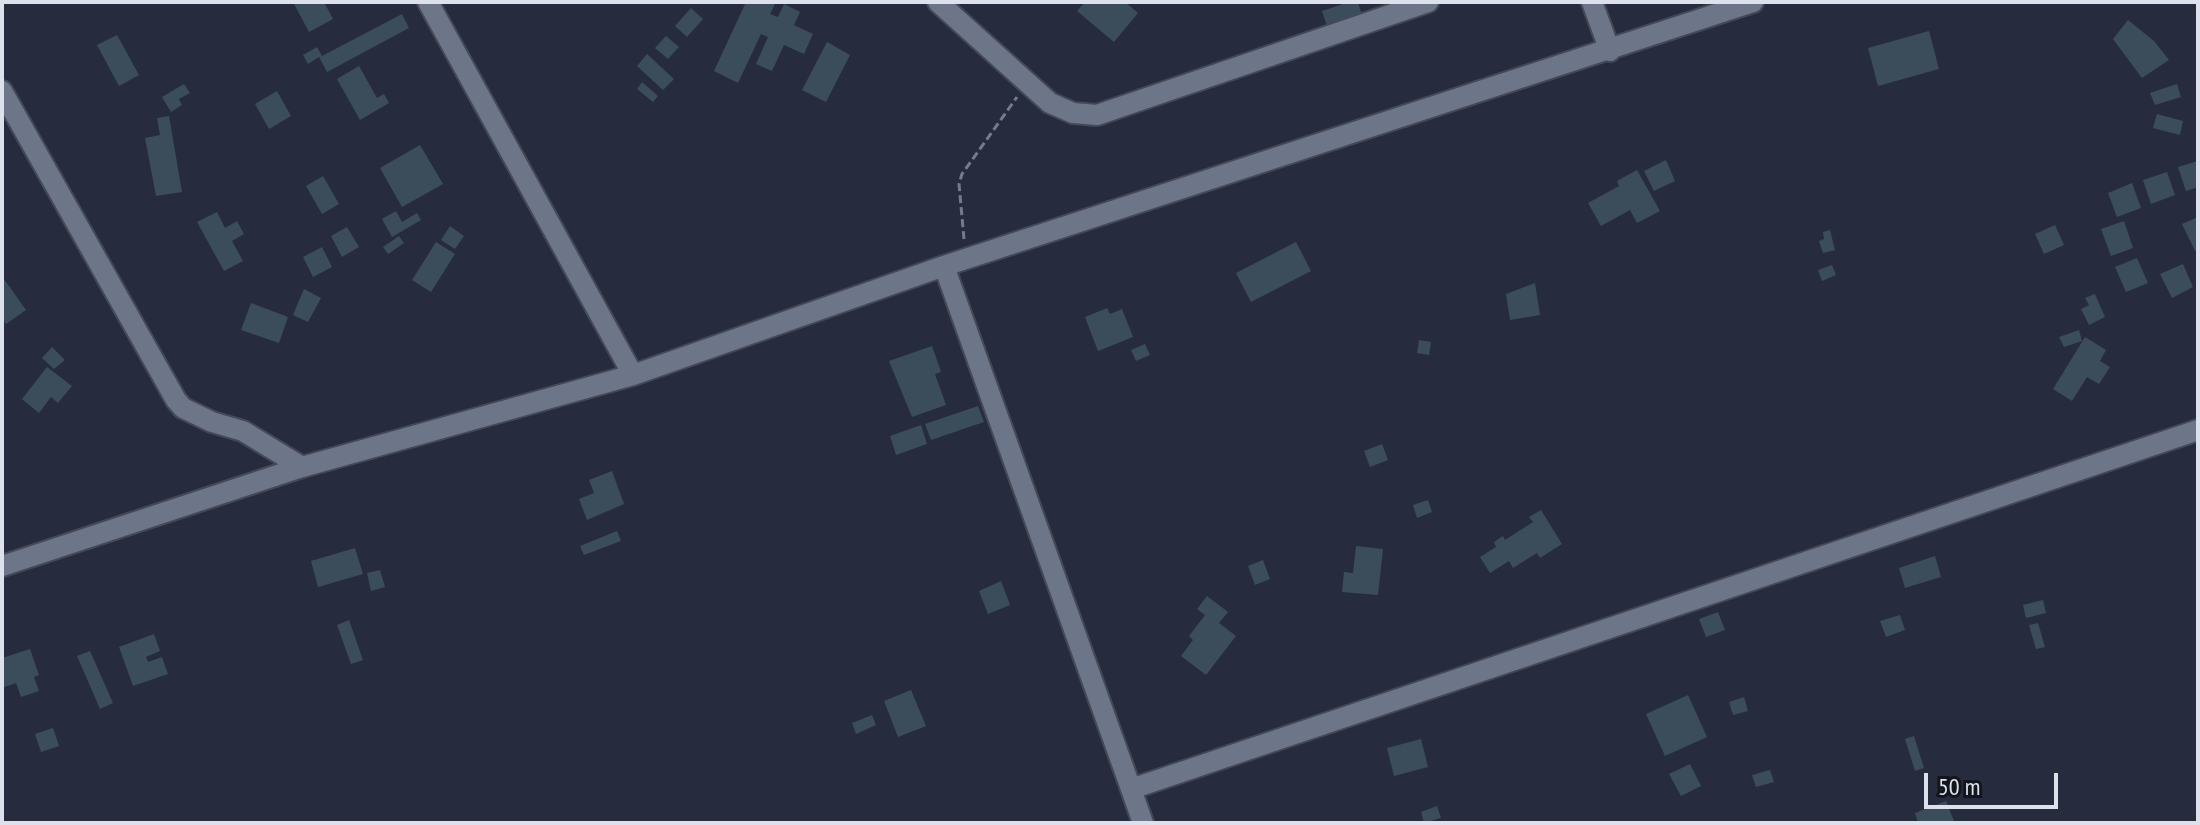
<!DOCTYPE html>
<style>
body{margin:0}
#map{position:relative;width:2200px;height:825px;overflow:hidden;background:#262c3d;font-family:"PT Sans Narrow",sans-serif}
canvas{display:block}
.frame{position:absolute;inset:0;border:4px solid #dce1ec;pointer-events:none}
.scale{position:absolute;left:1924px;top:773px;width:134px;height:36px;box-sizing:border-box;border:4px solid #dce1ec;border-top:0;padding-left:10px;font-size:24px;line-height:28px;white-space:nowrap;color:#dce1ec;-webkit-text-stroke:6px #12151c;paint-order:stroke}
</style>
<div id="map">
<canvas width="2200" height="825"></canvas>
<div class="frame"></div>
<div class="scale">50 m</div>
</div>
<script>
const ctx = document.querySelector('canvas').getContext('2d');
ctx.lineJoin = 'round';
function fillPath(path, color) { ctx.fillStyle = color; ctx.fill(path, 'evenodd'); }
const shape = rows => new Path2D(rows.map(r => 'M' + r).join(''));
function stroke(path, color, width, dash) { ctx.strokeStyle = color; ctx.lineWidth = width; ctx.lineCap = dash ? 'butt' : 'round'; ctx.setLineDash(dash || []); ctx.stroke(path); }
fillPath(shape([
 [293,2,324,2,333,19,309,32],
 [746,2,776,2,770,14,778,17,784,4,800,12,794,25,813,34,804,54,784,45,772,71,756,64,768,37,761,34,738,83,714,71],
 [1085,2,1125,2,1138,13,1114,42,1077,11],
 [1349,2,1358,2,1362,15,1327,26,1322,11],
 [691,8,703,19,687,37,675,26],
 [402,14,409,28,327,72,319,57,308,64,303,55,317,47,322,56],
 [2128,20,2154,41,2169,60,2142,78,2113,39],
 [1929,31,1939,69,1878,86,1868,48],
 [117,35,139,75,119,86,97,45],
 [666,36,679,47,668,59,655,48],
 [827,42,850,55,826,102,802,90],
 [647,54,674,79,663,90,637,66],
 [359,66,377,98,384,94,389,103,360,120,337,79],
 [642,82,658,96,653,102,637,89],
 [184,84,190,93,179,99,182,105,171,112,162,97],
 [2177,84,2181,97,2155,105,2150,93],
 [277,91,291,116,269,129,255,104],
 [2157,114,2183,121,2180,135,2153,128],
 [169,116,182,192,156,196,145,138,160,135,157,118],
 [420,145,443,184,402,207,380,168],
 [1666,160,1675,181,1654,191,1644,171],
 [2198,161,2198,187,2186,191,2178,167],
 [1637,170,1660,211,1637,223,1630,210,1601,226,1588,203,1619,186,1617,181],
 [2167,172,2175,195,2151,204,2143,180],
 [323,176,339,204,322,214,306,186],
 [2132,183,2141,208,2117,217,2108,193],
 [396,211,402,222,417,213,421,220,392,237,382,219],
 [217,212,225,228,237,221,244,234,232,241,243,261,224,271,197,222],
 [2198,217,2198,249,2195,251,2182,224],
 [2124,221,2133,248,2111,256,2101,229],
 [2055,225,2064,245,2044,254,2035,234],
 [450,226,464,236,455,249,441,240],
 [347,227,359,247,342,257,331,236],
 [1830,230,1835,250,1823,253,1819,241,1824,239,1823,232],
 [399,236,404,243,388,254,383,247],
 [436,242,455,254,431,292,412,280],
 [1296,242,1311,271,1251,302,1236,273],
 [322,247,332,267,313,277,303,257],
 [2137,258,2148,283,2126,292,2115,267],
 [2183,264,2193,287,2172,298,2160,274],
 [1832,265,1836,275,1822,281,1818,270],
 [4,279,26,310,6,324,2,318],
 [1535,283,1540,315,1510,320,1506,294],
 [304,289,321,298,308,322,293,315],
 [2095,294,2105,317,2089,325,2081,309,2089,305,2085,298],
 [251,303,288,317,279,343,241,330],
 [1107,308,1110,314,1122,309,1133,337,1098,351,1085,317],
 [2079,330,2082,341,2064,347,2059,337],
 [2085,337,2106,350,2100,361,2110,367,2099,384,2087,377,2072,401,2053,389],
 [1419,340,1431,342,1429,355,1417,353],
 [1145,344,1150,355,1136,361,1131,350],
 [932,346,941,372,935,374,946,405,912,417,889,361],
 [52,347,65,360,54,369,42,358],
 [47,367,72,386,58,403,51,397,39,413,22,399],
 [978,406,984,422,931,440,925,424],
 [921,425,927,444,896,455,890,436],
 [1382,444,1388,460,1370,467,1364,451],
 [612,471,624,504,587,520,579,499,594,493,589,480],
 [1428,500,1432,512,1417,518,1413,505],
 [1541,510,1562,544,1540,558,1537,553,1513,568,1509,561,1490,573,1480,557,1496,547,1494,542,1503,536,1505,540,1533,522,1529,517],
 [617,531,621,541,584,555,580,546],
 [1356,546,1383,549,1378,595,1342,592,1344,572,1353,573],
 [355,548,363,574,318,587,311,561],
 [1935,556,1941,577,1905,588,1899,568],
 [1263,560,1270,579,1255,585,1248,566],
 [380,570,385,587,371,591,367,573],
 [1001,581,1010,605,988,614,979,591],
 [1207,596,1228,612,1219,623,1236,636,1206,675,1181,656,1193,640,1189,636,1205,615,1197,609],
 [2043,600,2046,613,2026,618,2023,605],
 [1718,612,1725,630,1706,637,1699,619],
 [1900,615,1905,630,1886,637,1880,621],
 [349,620,363,660,351,664,337,625],
 [2038,623,2045,647,2036,649,2029,625],
 [154,634,160,651,146,657,148,662,162,657,168,674,133,686,119,647],
 [30,649,39,675,34,677,39,691,21,697,16,683,2,688,2,658],
 [90,651,113,703,100,709,77,656],
 [911,690,926,726,898,737,884,701],
 [1688,695,1707,737,1665,756,1646,714],
 [1744,697,1748,711,1733,715,1729,702],
 [872,715,876,725,856,734,852,723],
 [53,728,59,746,41,752,35,734],
 [1914,736,1924,768,1915,771,1905,739],
 [1421,739,1428,767,1394,776,1387,748],
 [1690,764,1701,786,1681,796,1669,774],
 [1770,770,1774,782,1756,787,1752,775],
 [1946,801,1954,821,1918,823,1915,813],
 [1437,806,1441,818,1424,823,1421,812]
]), '#3b4d5a');
const minor = shape([
 [428,2,633,375],
 [938,2,1050,103,1073,113,1097,115,1428,2],
 [1592,2,1610,51],
 [2,91,176,400,183,408,212,422,243,431,302,467],
 [944,266,1131,789],
 [2,566,302,467,633,375,944,266,1753,2],
 [1143,823,1131,789,2198,430]
]);
stroke(minor, '#444958', 24);
stroke(shape([
 [964,239,959,184,962,174,1017,97]
]), '#757b89', 3, [8, 4]);
stroke(minor, '#6d7588', 20);
</script>
